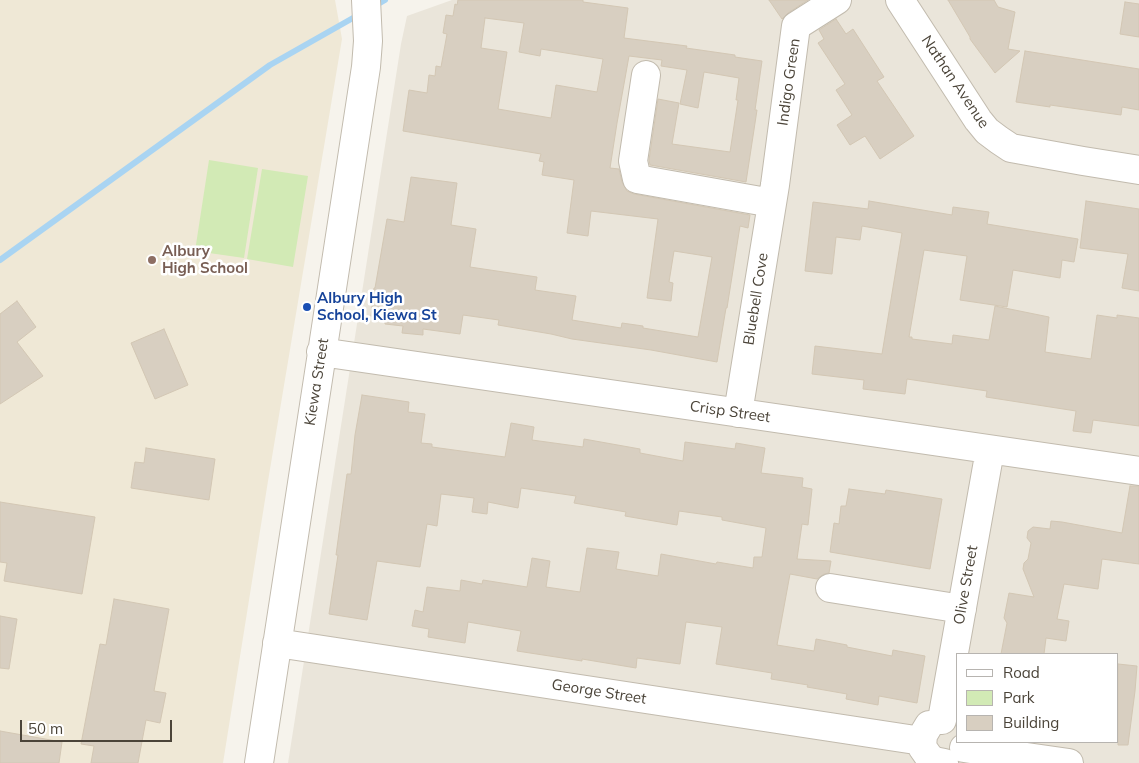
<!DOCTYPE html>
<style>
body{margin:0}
#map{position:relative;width:1139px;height:763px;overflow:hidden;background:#f6f3ec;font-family:Mulish,sans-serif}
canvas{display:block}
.legend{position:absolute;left:956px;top:653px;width:162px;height:90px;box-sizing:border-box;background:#fff;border:1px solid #b7b4b0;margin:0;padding:6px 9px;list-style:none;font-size:15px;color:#4b4439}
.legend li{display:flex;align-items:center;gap:10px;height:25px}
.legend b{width:25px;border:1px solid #b7b4b0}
.scale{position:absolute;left:20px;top:720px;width:152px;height:22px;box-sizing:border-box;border:2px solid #4b4439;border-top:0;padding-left:6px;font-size:15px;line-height:18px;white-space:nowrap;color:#4b4439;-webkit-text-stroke:4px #fff;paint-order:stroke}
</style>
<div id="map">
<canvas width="1139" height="763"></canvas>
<ul class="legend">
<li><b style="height:6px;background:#fff"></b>Road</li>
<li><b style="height:14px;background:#d2eab5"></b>Park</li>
<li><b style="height:14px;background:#d8cfc1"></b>Building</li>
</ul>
<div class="scale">50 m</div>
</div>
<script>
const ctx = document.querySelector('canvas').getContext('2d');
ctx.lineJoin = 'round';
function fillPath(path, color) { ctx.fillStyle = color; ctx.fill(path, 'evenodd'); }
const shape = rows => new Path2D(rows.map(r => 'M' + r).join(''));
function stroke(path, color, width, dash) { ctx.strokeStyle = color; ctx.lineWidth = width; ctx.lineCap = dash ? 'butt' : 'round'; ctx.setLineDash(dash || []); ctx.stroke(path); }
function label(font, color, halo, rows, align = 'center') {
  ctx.font = font + ' Mulish,sans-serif'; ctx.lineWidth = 5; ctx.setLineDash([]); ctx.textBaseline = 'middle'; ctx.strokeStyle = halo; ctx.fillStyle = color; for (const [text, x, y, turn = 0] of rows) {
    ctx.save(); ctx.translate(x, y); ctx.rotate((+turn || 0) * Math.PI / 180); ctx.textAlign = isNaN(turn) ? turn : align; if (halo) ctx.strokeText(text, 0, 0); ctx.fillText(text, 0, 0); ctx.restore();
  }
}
fillPath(shape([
 [452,0,1139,0,1139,763,288,763,401,44,407,16],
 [958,654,1118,654,1118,742,958,742]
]), '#eae5da');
fillPath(shape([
 [0,0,335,0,342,39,268,481,223,763,0,763]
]), '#efe8d6');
fillPath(shape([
 [209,160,258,168,244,258,195,251],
 [262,169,308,176,293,267,247,259]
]), '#d2eab5');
stroke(shape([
 [373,7,385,0],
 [0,260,270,65,360,14]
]), '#a9d4f2', 6);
const building = shape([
 [458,0,583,0,583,2,628,8,624,38,687,46,686,48,735,55,735,57,762,61,755,110,757,110,746,182,650,165,649,160,658,99,679,103,672,144,730,152,738,100,736,100,739,78,704,72,698,108,680,104,687,70,661,66,662,60,629,56,617,123,610,168,619,169,622,182,627,191,634,194,750,215,748,228,740,226,727,308,726,308,717,362,651,350,572,339,551,334,498,325,499,320,463,315,460,334,423,329,423,335,402,333,403,326,385,324,385,318,371,316,374,288,375,288,387,219,404,222,411,177,457,183,451,225,476,229,470,267,537,277,535,290,576,296,572,320,621,328,622,323,643,326,643,328,698,337,712,257,674,251,669,282,673,283,671,301,647,298,658,219,591,211,588,236,567,233,574,180,542,175,544,162,539,161,541,154,403,131,409,90,427,93,429,75,435,76,436,66,441,67,447,34,443,33,446,15,453,16,455,4,457,5,458,0],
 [485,18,524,23,519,52,540,56,541,49,603,59,597,92,556,85,551,118,498,109,507,52,481,48,485,18],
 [769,0,808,0,788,13,782,19,769,0],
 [948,0,994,0,998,7,1015,12,1008,49,1020,51,995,73,970,39,970,37,948,0],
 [1125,2,1139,4,1139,37,1120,34,1125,2],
 [836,19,846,34,853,29,884,77,877,81,914,136,880,159,865,136,850,145,837,125,852,115,836,90,845,84,818,43,824,39,819,30,836,19],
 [1025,51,1139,69,1139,110,1122,107,1121,115,1050,105,1050,107,1016,102,1025,51],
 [869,201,952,215,953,207,989,212,987,224,1078,239,1074,262,1062,260,1060,278,1013,270,1007,307,960,300,967,256,924,250,909,337,912,337,912,339,952,344,953,335,989,340,995,306,1049,317,1045,352,1091,359,1097,315,1117,318,1117,315,1139,318,1139,426,1093,420,1091,433,1073,431,1076,411,986,397,987,391,907,379,905,394,863,389,864,380,812,374,815,346,882,354,902,233,862,226,860,240,836,237,832,274,805,271,813,202,868,209,869,201],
 [1086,201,1139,209,1139,291,1122,288,1128,254,1080,248,1086,201],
 [17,301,36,327,17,342,43,376,0,404,0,314,17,301],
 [164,329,188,385,155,399,131,343,164,329],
 [362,395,409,402,408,412,425,414,421,443,432,444,432,447,505,457,511,423,534,427,532,440,583,447,584,439,640,449,640,453,683,461,685,442,735,449,736,443,765,448,761,473,803,478,802,487,812,489,808,525,802,524,797,559,831,561,829,573,824,574,817,579,790,574,777,645,814,651,816,639,847,645,847,647,892,656,893,650,925,656,917,703,879,696,878,705,846,699,847,694,807,687,808,685,771,679,772,673,716,664,722,627,686,622,680,664,637,658,636,668,582,659,582,661,517,651,521,631,468,622,465,643,428,637,429,629,412,626,415,610,423,612,427,587,460,591,461,580,482,584,483,580,527,587,532,558,550,561,546,587,580,592,587,548,619,552,616,569,658,576,661,554,716,564,717,562,753,568,754,557,762,557,766,528,722,520,722,517,679,511,677,525,625,516,626,512,574,503,576,496,521,488,518,508,488,502,487,514,472,512,474,498,441,494,437,526,427,524,420,567,377,561,367,620,329,614,338,555,336,555,347,474,351,474,355,435,362,395],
 [146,448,215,459,209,500,131,488,135,462,144,463,146,448],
 [1130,486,1139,486,1139,564,1102,559,1098,589,1064,584,1057,619,1069,621,1066,641,1046,638,1044,654,1001,654,1007,623,1004,618,1009,593,1034,597,1023,569,1024,563,1028,559,1031,543,1027,538,1028,531,1033,527,1050,529,1051,521,1062,522,1122,533,1130,486],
 [849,489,885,494,886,490,942,499,930,569,830,552,834,523,839,524,841,506,846,506,849,489],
 [0,502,95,517,82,594,4,581,7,563,0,562,0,502],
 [114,599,169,609,154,691,166,693,160,723,146,720,138,763,91,763,94,746,81,744,100,644,106,645,114,599],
 [0,616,17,619,9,669,0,668,0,616],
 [1118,664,1137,666,1135,691,1128,745,1118,745,1118,664],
 [0,731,62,742,59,763,0,763,0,731]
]);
fillPath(building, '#d8cfc1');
stroke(building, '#d3c7b4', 1);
const minor = shape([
 [900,0,978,120,987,131,999,140,1011,148,1083,161,1139,170],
 [646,75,633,161,637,179,772,203],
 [321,352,1139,471],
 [738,413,775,185,796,26,837,0],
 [830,588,962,609],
 [277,643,922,741],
 [942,720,990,450],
 [929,725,923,735,922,747,929,757,934,761,944,763],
 [964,748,1069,763],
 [259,763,366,67,368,41,366,0]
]);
stroke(minor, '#c2bbae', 30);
stroke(minor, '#fff', 28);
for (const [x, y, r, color] of [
 [152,260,5,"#8d6e63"],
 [307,307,5,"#1a4fb4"]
]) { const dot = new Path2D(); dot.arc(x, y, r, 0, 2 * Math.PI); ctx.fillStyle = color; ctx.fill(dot); stroke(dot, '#fff', 2); }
label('15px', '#4b4439', '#fff', [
 ["Indigo Green",789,82,-82],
 ["Nathan Avenue",955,82,56],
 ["Bluebell Cove",756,299,-81],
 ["Kiewa Street",317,382,-81],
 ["Crisp Street",730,412,8],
 ["Olive Street",966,585,-80],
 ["George Street",599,692,9]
]);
label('bold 15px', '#785e54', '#fff', [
 ["Albury",162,251],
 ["High School",162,268]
], 'left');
label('bold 15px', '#164399', '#fff', [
 ["Albury High",317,298],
 ["School, Kiewa St",317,315]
], 'left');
</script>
